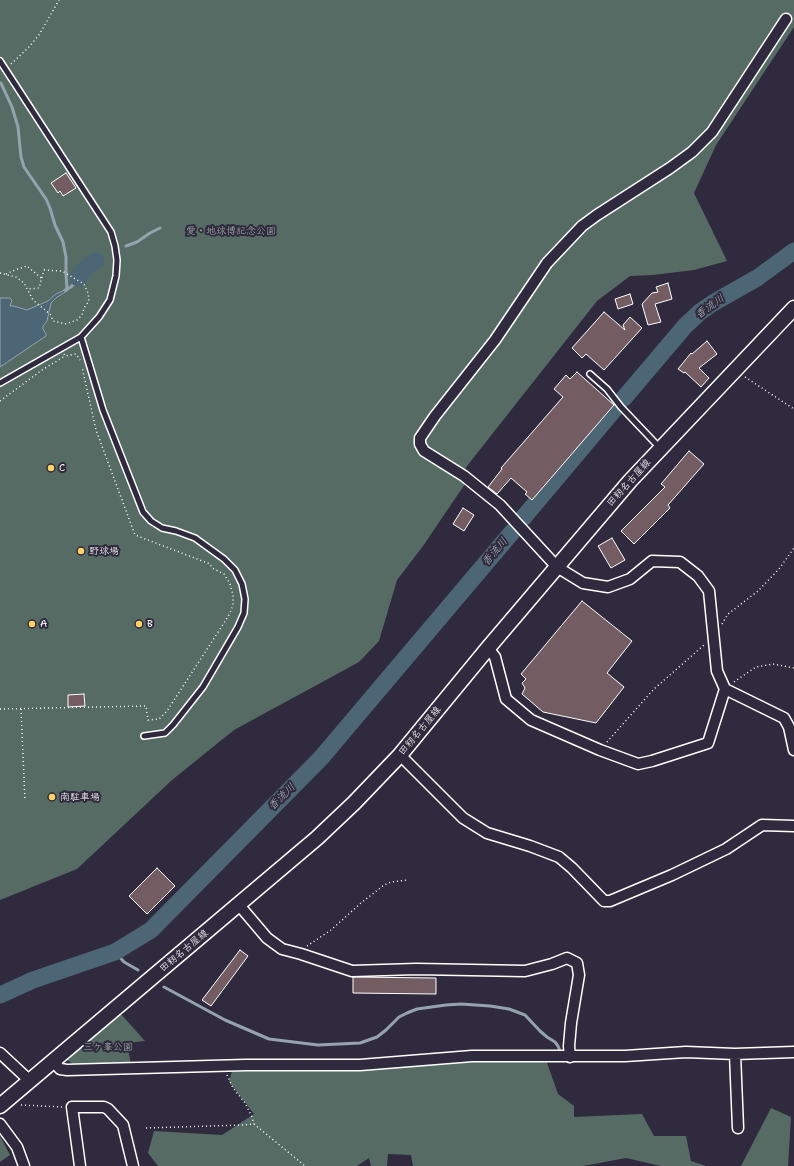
<!DOCTYPE html>
<meta charset="utf-8">
<style>
body{margin:0}
canvas{display:block;background:#2f2a3d}
</style>
<canvas width="794" height="1166"></canvas>
<script>
const ctx = document.querySelector('canvas').getContext('2d');
ctx.lineJoin = 'round';
function fillPath(path, color) { ctx.fillStyle = color; ctx.fill(path, 'evenodd'); }
const shape = rows => new Path2D(rows.map(r => 'M' + r).join(''));
function stroke(path, color, width, dash) { ctx.strokeStyle = color; ctx.lineWidth = width; ctx.lineCap = dash ? 'butt' : 'round'; ctx.setLineDash(dash || []); ctx.stroke(path); }
function label(font, color, halo, rows, align = 'center') {
  ctx.font = font + ' "Shantell Sans","Klee One",sans-serif'; ctx.lineWidth = 4; ctx.setLineDash([]); ctx.textBaseline = 'middle'; ctx.strokeStyle = halo; ctx.fillStyle = color; for (const [text, x, y, turn = 0] of rows) {
    ctx.save(); ctx.translate(x, y); ctx.rotate((+turn || 0) * Math.PI / 180); ctx.textAlign = isNaN(turn) ? turn : align; if (halo) ctx.strokeText(text, 0, 0); ctx.fillText(text, 0, 0); ctx.restore();
  }
}
fillPath(shape([
 [0,0,794,0,794,27,716,145,694,193,727,261,694,270,653,275,630,276,597,301,467,466,461,476,467,481,423,546,397,580,379,641,359,662,234,730,172,780,77,869,0,900],
 [120,1013,145,1041,127,1043,131,1065,74,1065,66,1059],
 [471,1060,546,1060,558,1094,574,1106,574,1117,642,1114,654,1136,686,1136,691,1161,706,1166,661,1166,626,1158,583,1166,413,1166,411,1155,388,1154,387,1166,371,1166,369,1158,357,1166,158,1166,148,1153,154,1131,222,1135,254,1114,229,1082,232,1071,362,1069],
 [771,1108,791,1117,788,1166,741,1166],
 [0,1136,10,1155,0,1162]
]), '#576b65');
const water = shape([
 [67,289,67,291,57,297,51,303,47,321,43,326,43,329,46,334,46,336,0,367,0,298,10,298,12,300,10,306,14,306,27,310,48,301,56,294,67,289]
]);
fillPath(water, '#4d6676');
stroke(water, '#94a3ad', 1);
stroke(shape([
 [1,83,12,107,18,127,21,157,24,167,46,199,50,208,55,225,63,242,66,257,66,274,67,290],
 [126,246,137,242,150,233,160,228],
 [65,290,71,287,76,281],
 [115,952,124,962,138,970],
 [164,987,225,1020,269,1039,318,1045,360,1043,377,1037,386,1030,399,1017,407,1013,417,1009,446,1005,461,1004,490,1006,509,1009,525,1015,540,1031,547,1037,555,1042,558,1046,560,1051]
]), '#94a3ad', 3);
stroke(shape([
 [78,278,87,267,96,261],
 [624,398,685,326,700,312,713,303,757,278,794,251],
 [523,518,618,405],
 [0,995,33,980,115,952,151,930,321,758,513,531]
]), '#4d6676', 17);
const building = shape([
 [66,173,76,188,63,196,60,191,58,193,51,183,66,173],
 [668,283,672,299,655,304,661,322,648,325,642,304,652,293,658,292,656,287,668,283],
 [630,294,633,304,618,309,615,299,630,294],
 [604,312,625,330,623,325,630,317,642,328,604,370,586,354,582,358,572,348,604,312],
 [707,341,717,354,699,368,709,378,701,387,685,372,684,373,678,369,691,353,692,354,707,341],
 [577,372,614,405,532,500,525,494,527,492,511,478,497,494,488,487,502,469,501,468,563,397,554,389,566,375,570,379,577,372],
 [689,451,704,464,668,505,670,508,634,544,621,531,665,487,661,484,689,451],
 [463,508,474,515,464,531,453,524,463,508],
 [612,538,625,560,611,568,598,546,612,538],
 [582,601,632,641,607,673,624,687,596,723,543,712,522,694,525,688,522,683,526,679,521,674,582,601],
 [84,694,85,706,68,707,68,695,84,694],
 [157,868,175,886,147,914,129,896,157,868],
 [240,950,248,956,211,1006,202,1000,240,950],
 [353,977,436,978,436,994,353,993,353,977]
]);
fillPath(building, '#735d62');
stroke(building, '#fff', 1);
const lane = shape([
 [0,61,111,232,115,246,117,260,116,276,110,300,99,317,81,337,0,383],
 [81,337,103,410,143,512,151,521,162,528,176,531,195,538,224,559,235,570,242,584,245,599,244,613,238,627,203,687,173,725,165,733,144,736],
 [590,374,607,389,621,407,660,448]
]);
const street = shape([
 [488,648,495,657,506,699,531,720,600,750,638,764,652,761,708,743,725,689,717,671,709,591,698,576,680,562,652,561,630,579,608,587,583,583,557,567,500,505,464,476,424,451,420,444,420,438,435,416,495,340,547,263,582,226,597,215,670,168,692,152,712,132,786,19],
 [725,689,784,718,789,727,794,750],
 [400,755,463,818,487,833,530,846,559,857,572,868,604,901,610,901,672,875,726,849,762,825,794,826],
 [239,905,267,938,282,949,301,954,352,971,416,969,525,971,552,964,567,958,577,963,579,975,571,1023,569,1046,570,1057],
 [0,1053,30,1081],
 [735,1054,738,1128],
 [53,1061,60,1069,67,1070,246,1065,360,1065,472,1056,625,1056,686,1052,735,1054,794,1052],
 [0,1124,17,1147,24,1166],
 [80,1166,72,1107,104,1107,108,1109,123,1125,133,1166]
]);
const secondary = shape([
 [0,1106,317,838,354,803,400,755,488,648,630,481,794,308]
]);
stroke(lane, '#fff', 8);
stroke(street, '#fff', 13);
stroke(secondary, '#fff', 17);
stroke(shape([
 [11,64,28,48,39,35,59,0],
 [0,273,16,277,24,283,33,300,51,315,53,321,65,324,77,320,82,315,84,308,89,301,88,293,84,284,62,271,44,270,39,288,28,289],
 [6,274,15,270,27,266,41,278],
 [64,354,65,356,76,354,80,360],
 [745,377,794,409],
 [0,401,42,370,65,356],
 [722,624,728,614,758,591,779,569,794,548],
 [734,682,756,667,773,664,794,668],
 [0,709,146,706,148,720,159,719,167,711,224,623,230,613,233,605,233,595,230,584,224,574,212,568,210,564,135,535,96,430,82,367],
 [21,709,25,801],
 [607,742,654,689,704,645],
 [307,946,331,930,361,903,384,885,391,882,407,880],
 [227,1075,233,1088,245,1103,252,1117,254,1124],
 [21,1105,63,1107],
 [146,1128,242,1125,254,1124,305,1166]
]), '#fff', 1.5, [1, 3]);
stroke(lane, '#2f2a3d', 5);
stroke(street, '#2f2a3d', 10);
stroke(secondary, '#2f2a3d', 14);
for (const [x, y, r, color] of [
 [51,468,4,"#ffd166"],
 [81,551,4,"#ffd166"],
 [32,624,4,"#ffd166"],
 [139,624,4,"#ffd166"],
 [52,797,4,"#ffd166"]
]) { const dot = new Path2D(); dot.arc(x, y, r, 0, 2 * Math.PI); ctx.fillStyle = color; ctx.fill(dot); stroke(dot, '#2f2a3d', 1.5); }
label('10px', '#abb5b2', '#2f2a3d', [
 ["愛・地球博記念公園",231,231],
 ["三ケ峯公園",108,1047]
]);
label('10px', '#fff', '#2f2a3d', [
 ["C",59,468],
 ["野球場",89,551],
 ["A",40,624],
 ["B",147,624],
 ["南駐車場",60,797]
], 'left');
label('10px', '#fff', '#2f2a3d', [
 ["田籾名古屋線",629,483,-48],
 ["田籾名古屋線",420,731,-50],
 ["田籾名古屋線",184,951,-40]
]);
label('italic 11px', '#afbac1', '#2f2a3d', [
 ["香流川",710,307,-36],
 ["香流川",495,552,-50],
 ["香流川",282,797,-45]
]);
</script>
